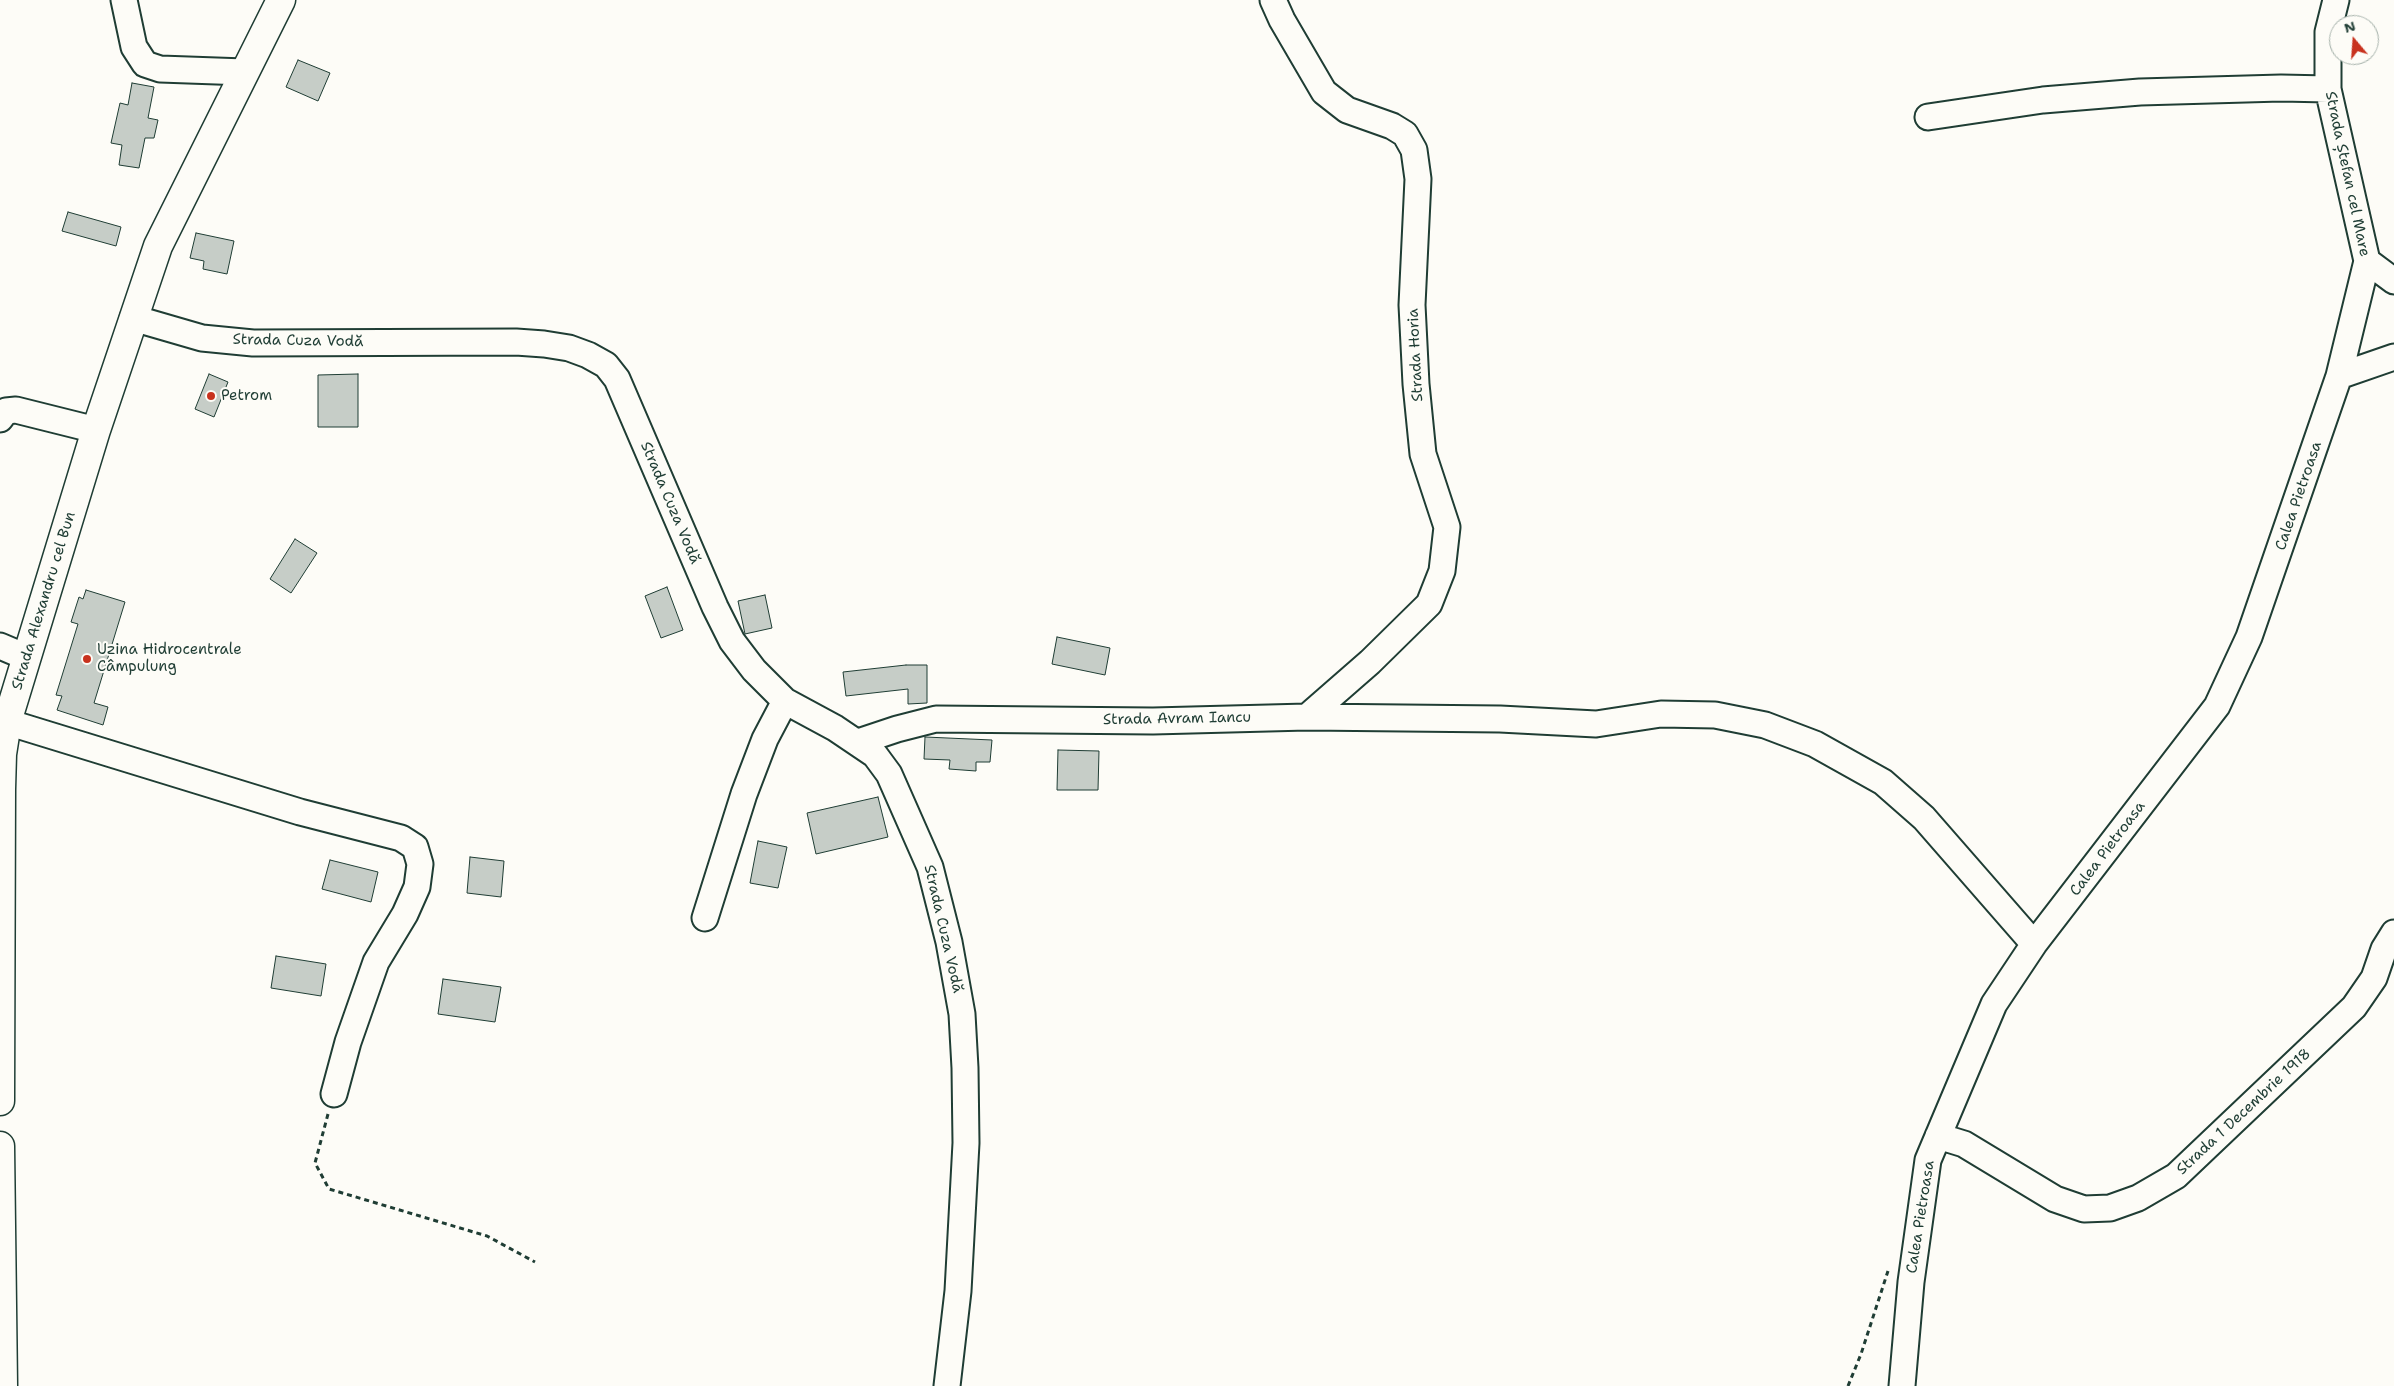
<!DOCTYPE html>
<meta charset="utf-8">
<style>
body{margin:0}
#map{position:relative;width:2394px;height:1386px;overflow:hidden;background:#fdfcf7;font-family:"Shantell Sans",sans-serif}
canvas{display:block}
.north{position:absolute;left:2329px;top:15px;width:50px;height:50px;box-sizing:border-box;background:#fdfcf7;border:1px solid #a4b0a9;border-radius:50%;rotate:342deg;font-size:14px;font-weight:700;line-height:20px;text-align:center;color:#1f3d34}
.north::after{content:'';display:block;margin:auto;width:18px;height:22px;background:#c8321e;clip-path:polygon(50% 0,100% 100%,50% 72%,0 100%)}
</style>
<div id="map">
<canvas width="2394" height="1386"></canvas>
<div class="north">N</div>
</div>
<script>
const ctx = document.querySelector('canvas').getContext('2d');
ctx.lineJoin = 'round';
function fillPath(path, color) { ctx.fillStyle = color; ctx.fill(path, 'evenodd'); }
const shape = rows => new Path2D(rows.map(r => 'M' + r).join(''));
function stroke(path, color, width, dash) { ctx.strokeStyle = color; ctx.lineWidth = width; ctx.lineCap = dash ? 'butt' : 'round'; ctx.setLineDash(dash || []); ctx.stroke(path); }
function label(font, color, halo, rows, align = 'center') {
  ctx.font = font + ' "Shantell Sans",sans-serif'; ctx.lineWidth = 4; ctx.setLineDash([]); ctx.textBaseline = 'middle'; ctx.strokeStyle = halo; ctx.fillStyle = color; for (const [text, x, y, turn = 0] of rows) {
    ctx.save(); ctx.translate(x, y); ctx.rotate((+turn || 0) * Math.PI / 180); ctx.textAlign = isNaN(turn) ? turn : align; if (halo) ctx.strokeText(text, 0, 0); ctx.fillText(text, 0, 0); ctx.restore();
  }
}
const building = shape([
 [298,60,330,73,318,101,286,87,298,60],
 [132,83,154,87,148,118,158,120,154,138,145,138,139,168,119,165,122,145,111,143,120,103,128,105,132,83],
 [68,212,121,227,116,246,62,231,68,212],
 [196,233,234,241,227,274,203,269,204,261,190,258,196,233],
 [209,374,228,382,214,417,195,409,209,374],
 [358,374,358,427,318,427,318,375,358,374],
 [295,539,317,553,291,593,270,579,295,539],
 [667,587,683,630,661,638,645,596,667,587],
 [86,590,125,602,94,703,108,707,103,725,57,710,62,696,56,695,78,624,71,622,79,597,83,599,86,590],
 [765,595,772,628,745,634,738,601,765,595],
 [1057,637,1110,648,1105,675,1052,664,1057,637],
 [906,665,927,665,927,703,908,704,908,689,846,696,843,672,906,665],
 [925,737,992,740,990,762,976,762,976,771,949,769,950,760,924,759,925,737],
 [1058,750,1099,751,1098,790,1057,790,1058,750],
 [878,797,888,837,816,854,807,813,878,797],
 [758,841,787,847,778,888,750,883,758,841],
 [470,857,504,861,501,897,467,893,470,857],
 [330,860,378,872,371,902,322,889,330,860],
 [276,956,326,964,321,996,271,988,276,956],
 [443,979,501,987,495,1022,438,1014,443,979]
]);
fillPath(building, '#c6cdc7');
stroke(building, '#1f3d34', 1);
const minor = shape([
 [124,0,134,47,145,64,160,69,245,72],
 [1273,0,1282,20,1324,92,1347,110,1392,126,1405,134,1414,150,1418,179,1412,305,1416,384,1423,454,1447,527,1442,571,1429,604,1370,662,1307,717],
 [1928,117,2043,100,2140,92,2281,88,2328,89],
 [2367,261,2394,281],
 [133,318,202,338,253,343,516,342,544,344,569,348,588,355,606,365,617,379,715,607,732,641,754,670,785,701,835,728,875,755,889,774,930,867,949,942,962,1014,965,1068,966,1143,958,1291,947,1386],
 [2339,376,2394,357],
 [0,419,6,411,16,410,96,430],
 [0,646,26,657],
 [7,722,300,812,401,838,415,847,420,864,417,887,405,914,376,962,348,1042,334,1094],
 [858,742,897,729,936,719,1153,721,1307,717,1500,719,1596,724,1661,714,1715,715,1765,725,1815,744,1883,782,1924,818,2034,944],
 [705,918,744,794,765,739,785,701],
 [1938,1136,1964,1144,2055,1199,2084,1209,2110,1208,2138,1198,2176,1176,2354,1007,2374,978,2384,949,2394,933],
 [1902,1386,1911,1282,1928,1160,1994,1004,2034,944,2217,706,2249,637,2339,376,2367,261,2328,89,2328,32,2336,0]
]);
const highway = shape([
 [0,1101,1,789,2,754,7,722,96,430,158,246,281,0],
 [0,1146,3,1386]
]);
stroke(minor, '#1f3d34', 29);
stroke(highway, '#1f3d34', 31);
stroke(shape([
 [328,1114,315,1163,329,1189,487,1236,535,1262],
 [1848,1386,1861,1354,1888,1271]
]), '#1f3d34', 3, [5, 4]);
stroke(minor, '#fdfcf7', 25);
stroke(highway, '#fdfcf7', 28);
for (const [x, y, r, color] of [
 [211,396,5,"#c8321e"],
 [87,659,5,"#c8321e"]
]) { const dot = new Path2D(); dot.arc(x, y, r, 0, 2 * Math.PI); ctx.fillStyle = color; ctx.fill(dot); stroke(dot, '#fdfcf7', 2); }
label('15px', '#1f3d34', '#fdfcf7', [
 ["Strada Ștefan cel Mare",2347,174,78],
 ["Strada Cuza Vodă",298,341,1],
 ["Strada Horia",1416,355,-93],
 ["Calea Pietroasa",2299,496,-71],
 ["Strada Cuza Vodă",670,503,67],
 ["Strada Alexandru cel Bun",44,601,-73],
 ["Strada Avram Iancu",1177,719,-1],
 ["Calea Pietroasa",2108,849,-53],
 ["Strada Cuza Vodă",943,929,77],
 ["Strada 1 Decembrie 1918",2244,1112,-43],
 ["Calea Pietroasa",1921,1217,-81]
]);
label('15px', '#1f3d34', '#fdfcf7', [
 ["Petrom",221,396],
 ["Uzina Hidrocentrale",97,650],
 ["Câmpulung",97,667]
], 'left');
</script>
